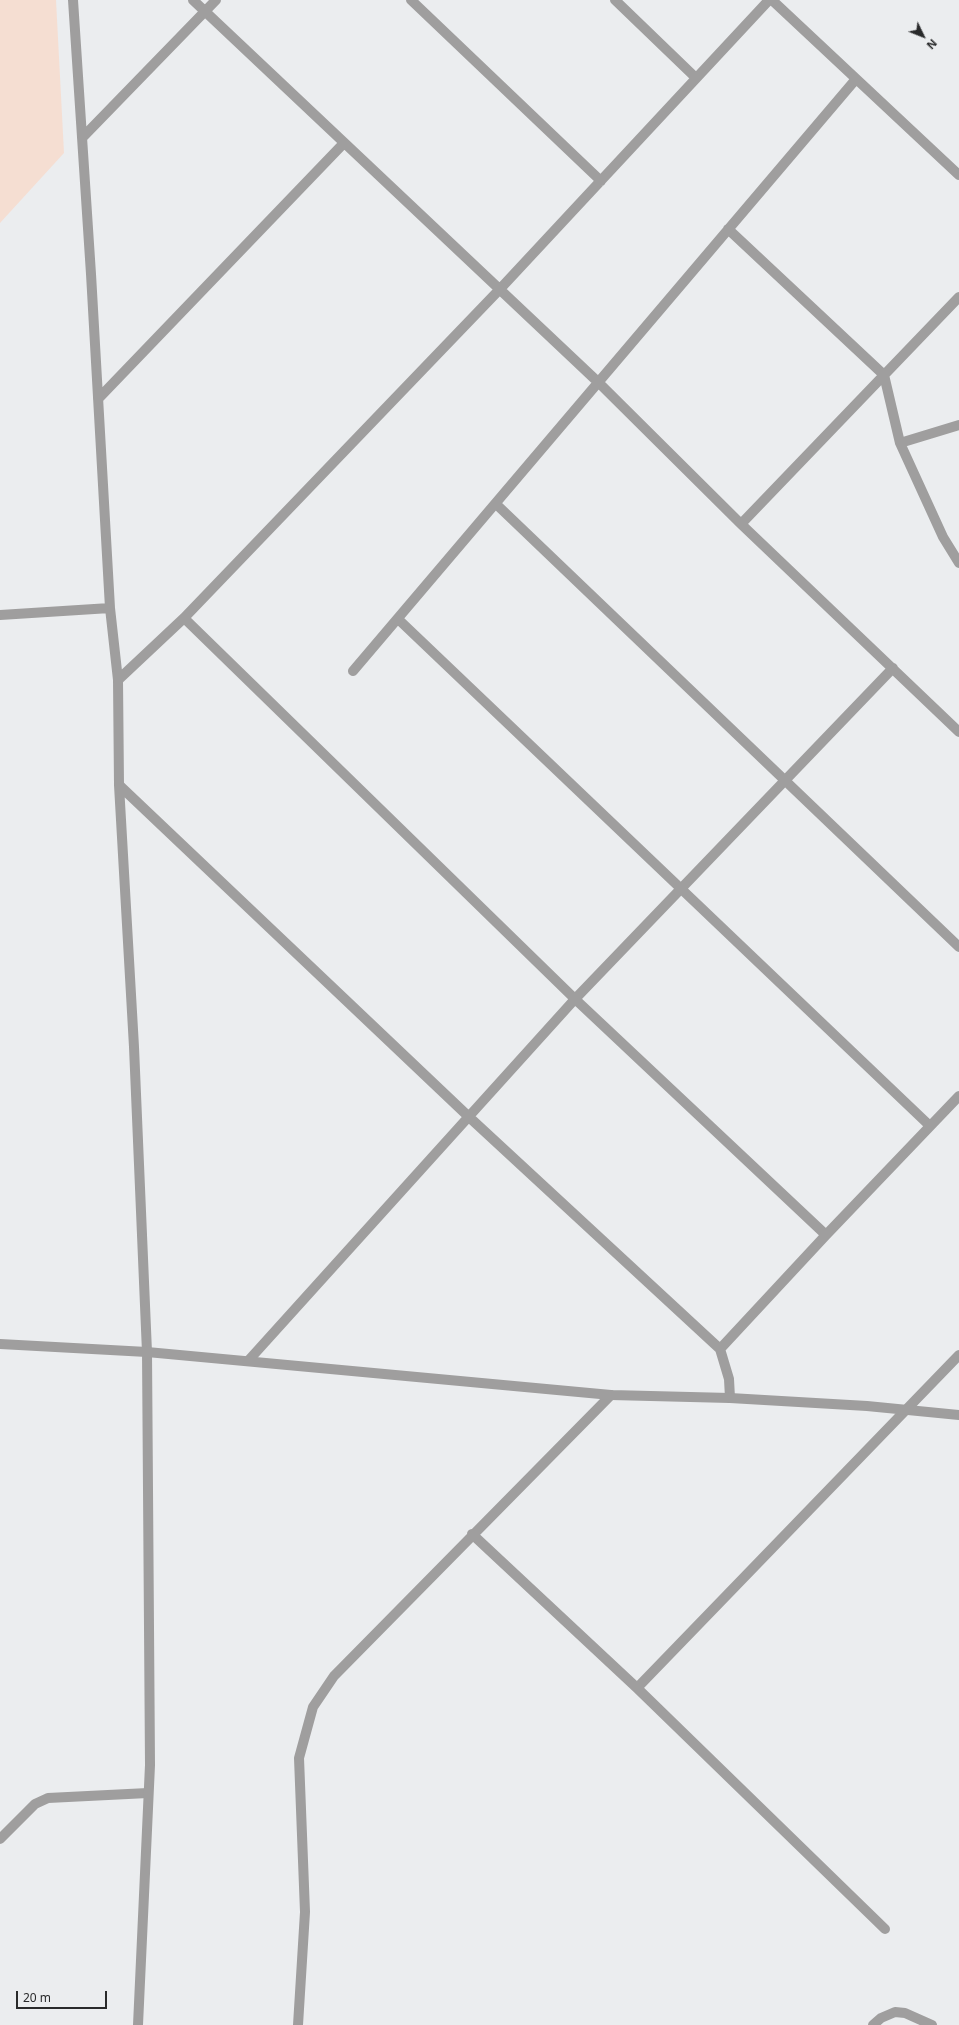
<!DOCTYPE html>
<style>
body{margin:0}
#map{position:relative;width:959px;height:2025px;overflow:hidden;background:#ebedef;font-family:"Noto Sans",sans-serif}
canvas{display:block}
.north{position:absolute;left:903px;top:16px;width:40px;height:40px;-webkit-text-stroke:3px #ebedef;paint-order:stroke;rotate:133deg;font-size:11px;font-weight:700;line-height:16px;text-align:center;color:#292a2b}
.north::after{content:'';display:block;margin:auto;width:14px;height:18px;background:#292a2b;clip-path:polygon(50% 0,100% 100%,50% 72%,0 100%)}
.scale{position:absolute;left:16px;top:1991px;width:91px;height:18px;box-sizing:border-box;border:2px solid #292a2b;border-top:0;padding-left:5px;font-size:12px;line-height:14px;white-space:nowrap;color:#292a2b;-webkit-text-stroke:3px #ebedef;paint-order:stroke}
</style>
<div id="map">
<canvas width="959" height="2025"></canvas>
<div class="north">N</div>
<div class="scale">20 m</div>
</div>
<script>
const ctx = document.querySelector('canvas').getContext('2d');
ctx.lineJoin = 'round';
function fillPath(path, color) { ctx.fillStyle = color; ctx.fill(path, 'evenodd'); }
const shape = rows => new Path2D(rows.map(r => 'M' + r).join(''));
function stroke(path, color, width, dash) { ctx.strokeStyle = color; ctx.lineWidth = width; ctx.lineCap = dash ? 'butt' : 'round'; ctx.setLineDash(dash || []); ctx.stroke(path); }
fillPath(shape([
 [0,0,56,0,64,153,0,223]
]), '#f5ded2');
stroke(shape([
 [0,1839,35,1804,48,1798,148,1793]
]), '#9f9e9e', 10);
stroke(shape([
 [73,0,91,274,110,608,118,680,119,785,134,1047,147,1352,150,1765,138,2025],
 [193,0,599,383,741,524,959,732],
 [411,0,601,181],
 [615,0,696,78],
 [772,0,959,175],
 [82,138,216,0],
 [728,229,884,375,900,443,943,537,959,563],
 [98,399,344,143],
 [900,443,959,425],
 [496,504,959,947],
 [741,524,959,297],
 [0,615,110,608],
 [184,618,575,999,826,1235],
 [398,619,930,1126],
 [353,671,856,79],
 [118,680,184,618,500,289,769,0],
 [119,785,469,1117,720,1349,729,1379,730,1398],
 [720,1349,826,1235,959,1096],
 [248,1361,575,999,893,668],
 [472,1534,637,1688,885,1929],
 [637,1688,959,1355],
 [298,2025,305,1912,299,1758,313,1707,334,1676,611,1395],
 [873,2025,881,2018,895,2012,905,2013,932,2025]
]), '#9f9e9e', 10);
stroke(shape([
 [0,1344,147,1352,611,1395,730,1398,867,1406,959,1415]
]), '#9f9e9e', 10);
</script>
